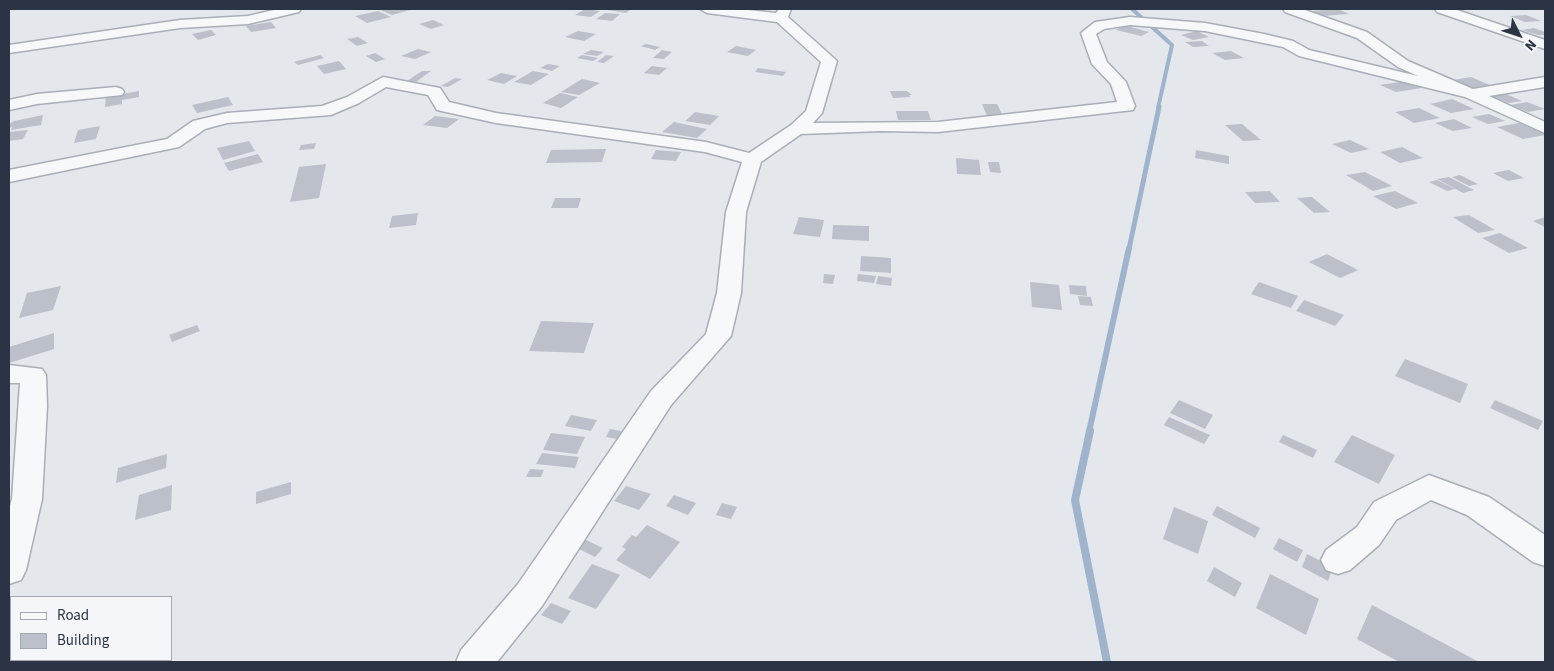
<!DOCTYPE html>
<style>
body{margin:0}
#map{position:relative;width:1554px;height:671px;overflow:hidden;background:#e4e7ec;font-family:"Source Sans 3",sans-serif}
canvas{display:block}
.frame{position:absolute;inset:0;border:10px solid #2b3445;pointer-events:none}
.legend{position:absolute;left:10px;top:596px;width:162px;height:65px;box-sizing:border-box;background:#f4f6f9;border:1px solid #a4a8b1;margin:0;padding:6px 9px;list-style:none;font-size:15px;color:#2b3445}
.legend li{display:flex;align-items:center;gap:10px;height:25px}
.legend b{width:25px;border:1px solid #a4a8b1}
.north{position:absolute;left:1494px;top:10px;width:50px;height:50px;-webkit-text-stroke:4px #f4f6f9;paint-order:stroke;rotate:131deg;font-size:14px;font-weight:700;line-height:20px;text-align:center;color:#2b3445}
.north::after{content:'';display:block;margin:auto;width:18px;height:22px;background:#2b3445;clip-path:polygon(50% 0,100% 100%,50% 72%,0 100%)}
</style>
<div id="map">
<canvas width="1554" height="671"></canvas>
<div class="frame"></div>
<ul class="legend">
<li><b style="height:6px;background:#f7f8fa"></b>Road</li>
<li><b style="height:14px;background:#bbc0ca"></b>Building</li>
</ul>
<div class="north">N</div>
</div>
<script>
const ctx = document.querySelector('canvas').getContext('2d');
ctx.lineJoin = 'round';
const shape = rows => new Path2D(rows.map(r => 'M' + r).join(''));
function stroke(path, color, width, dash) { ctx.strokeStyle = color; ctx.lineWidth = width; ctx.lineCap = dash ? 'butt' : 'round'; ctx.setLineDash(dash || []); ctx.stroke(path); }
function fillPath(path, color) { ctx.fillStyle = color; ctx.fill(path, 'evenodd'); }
stroke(shape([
 [1132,9,1172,45,1158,108]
]), '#9fb4cc', 4);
stroke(shape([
 [1129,249,1159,107]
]), '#9fb4cc', 5);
stroke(shape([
 [1089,432,1129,248]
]), '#9fb4cc', 6);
stroke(shape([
 [1090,431,1075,500,1107,662]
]), '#9fb4cc', 8);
fillPath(shape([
 [378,9,406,9,410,10,392,15],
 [585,9,600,11,591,17,575,15],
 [609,9,621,9,630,10,626,13,607,10],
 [1338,9,1349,14,1322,16,1310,11],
 [378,11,391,17,367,23,355,16],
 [605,13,620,14,612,21,596,19],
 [1526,15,1541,21,1525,22,1510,16],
 [433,20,444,25,431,29,419,24],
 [271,22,276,28,251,32,246,26],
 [1124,25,1149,32,1141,36,1116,30],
 [1534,28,1545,32,1545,35,1538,35,1522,30],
 [211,30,216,35,198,40,192,34],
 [578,31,596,34,584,41,565,37],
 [1197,31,1209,37,1193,40,1181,35],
 [358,37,368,43,357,46,347,39],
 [1202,41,1209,46,1193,47,1185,42],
 [646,44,660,47,655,50,641,46],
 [736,46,756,50,748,56,727,52],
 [418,49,431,52,415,59,401,56],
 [591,50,604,52,597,56,583,54],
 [662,50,672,52,664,59,653,58],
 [1231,51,1244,58,1225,60,1212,53],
 [375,53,385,59,376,62,366,56],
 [320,55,324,58,298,65,294,62],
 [582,55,598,58,593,61,577,58],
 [606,55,614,56,604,63,597,62],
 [339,61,346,69,324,74,317,66],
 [548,64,560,66,552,71,540,68],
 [652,66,667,68,659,75,644,73],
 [758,68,786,72,783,76,755,72],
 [422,71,431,71,416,82,407,81],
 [533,71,549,74,531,85,514,82],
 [501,73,517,76,504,84,487,80],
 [1471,77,1490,85,1472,88,1453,80],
 [455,78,462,79,448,87,441,86],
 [582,79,600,83,579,95,561,92],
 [1406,81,1422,88,1396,92,1380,85],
 [139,91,139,97,122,100,122,104,105,107,106,97],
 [890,91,907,91,912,95,909,95,910,97,893,98],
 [560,93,578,97,561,108,543,103],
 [1506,94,1522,101,1508,103,1491,96],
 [228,97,233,105,197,113,192,105],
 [1452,99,1474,109,1451,113,1430,104],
 [1527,102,1545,109,1528,112,1511,105],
 [982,104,997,104,1003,116,987,116],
 [1419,108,1440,118,1414,123,1395,112],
 [896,111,928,111,931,120,898,120],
 [695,112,719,116,710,125,685,121],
 [1489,114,1505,121,1488,124,1472,117],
 [43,115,41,125,11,130,12,127,9,128,9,124,14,121],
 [435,116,459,119,447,128,423,125],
 [1454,119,1472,128,1453,131,1435,123],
 [674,122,707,129,697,138,662,132],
 [1519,123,1545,134,1545,135,1523,139,1497,127],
 [1242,124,1261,140,1243,141,1225,125],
 [100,126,96,139,74,143,78,130],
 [28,130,23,139,9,141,9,132],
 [1350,140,1369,149,1351,153,1332,144],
 [249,141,255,151,223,160,217,148],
 [316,143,314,149,299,150,301,145],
 [1402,147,1423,158,1400,163,1380,152],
 [606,149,602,162,546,163,551,150],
 [656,150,681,152,676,161,651,159],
 [1196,150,1229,156,1229,164,1195,158],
 [258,154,263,162,229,171,224,163],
 [956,158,979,160,981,175,957,174],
 [988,162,999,162,1001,173,990,172],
 [326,164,319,198,290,202,299,167],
 [1509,170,1524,178,1508,181,1493,173],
 [1365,172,1392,186,1373,191,1346,175],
 [1460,175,1478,184,1469,186,1452,177],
 [1449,177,1474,190,1463,193,1437,179],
 [1437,180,1455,189,1447,191,1429,182],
 [1270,191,1280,202,1255,203,1245,192],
 [1395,191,1418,203,1396,209,1373,196],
 [1312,197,1330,212,1314,213,1297,198],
 [555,198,581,198,578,208,551,208],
 [418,213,416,225,389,228,392,216],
 [1469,215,1495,230,1478,233,1453,217],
 [799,217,824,220,820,237,793,234],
 [1545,217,1545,227,1533,221],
 [833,225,869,226,869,241,832,239],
 [1500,233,1528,248,1509,253,1482,238],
 [1327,254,1358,270,1340,278,1309,262],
 [861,256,891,258,891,273,860,271],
 [824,274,835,275,833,284,823,283],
 [858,274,876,276,874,283,857,281],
 [878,276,892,278,891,286,876,284],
 [1030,282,1059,285,1062,310,1032,307],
 [1259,282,1298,296,1291,308,1251,294],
 [1069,285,1086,286,1087,296,1070,294],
 [61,286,53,310,19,318,27,293],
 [1078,296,1091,297,1093,306,1080,305],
 [1304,300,1344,315,1335,326,1296,311],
 [541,321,594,323,584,353,529,351],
 [197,325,200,331,172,342,169,335],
 [54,333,54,349,9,363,9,347],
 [1405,359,1468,384,1460,403,1395,376],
 [1179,400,1213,415,1205,429,1170,413],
 [1495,400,1543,421,1538,430,1490,408],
 [571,415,597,420,591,431,565,426],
 [1169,417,1210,435,1204,444,1164,425],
 [610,429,627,432,623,440,606,437],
 [551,433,585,437,577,454,543,450],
 [1283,435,1317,450,1313,458,1279,442],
 [1352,435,1395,455,1379,484,1334,462],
 [542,453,579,457,575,468,536,464],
 [167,454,166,468,116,483,118,468],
 [530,469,544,470,541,477,526,477],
 [291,482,291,494,256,504,256,492],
 [172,485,171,510,135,520,139,495],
 [626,486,651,494,639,510,614,501],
 [674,495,696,503,688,515,666,506],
 [722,503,737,507,731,519,716,515],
 [1217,506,1260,528,1255,538,1212,515],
 [1174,507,1208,521,1198,554,1163,539],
 [647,525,680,542,650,579,616,560,626,549,622,547,632,535,636,537],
 [1279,538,1303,550,1297,562,1273,549],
 [584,539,603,548,595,557,577,548],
 [1307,554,1333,567,1328,581,1302,567],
 [592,564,620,575,596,609,568,598],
 [1214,567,1242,583,1235,597,1207,581],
 [1270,574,1319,599,1306,635,1256,608],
 [551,603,571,611,562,624,541,615],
 [1372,605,1479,662,1399,662,1357,639],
 [90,660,147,660,147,662,90,662]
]), '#bbc0ca');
const minor = shape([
 [278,9,301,9,299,12,248,24,180,28,9,53,9,45,180,20,248,16,278,9],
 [700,9,738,9,776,13,779,9,791,9,788,17,837,61,822,113,813,123,938,122,1117,102,1111,84,1092,64,1081,33,1095,22,1130,17,1205,23,1264,34,1293,41,1309,50,1418,76,1398,67,1357,38,1285,12,1283,9,1302,9,1367,32,1408,61,1473,89,1545,77,1545,87,1489,96,1545,122,1545,133,1465,97,1299,56,1283,47,1205,31,1130,25,1104,29,1096,34,1107,62,1126,82,1135,106,1133,110,938,132,881,131,801,134,761,162,746,212,741,293,731,336,671,405,542,606,497,662,456,662,461,650,518,584,651,391,706,334,717,293,726,212,742,162,705,152,496,123,437,110,428,95,386,87,359,103,331,115,227,123,205,129,179,147,9,182,9,170,167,139,193,121,227,113,322,106,347,97,383,77,440,88,449,102,496,113,706,142,749,153,791,125,806,111,821,62,777,22,707,13,700,9],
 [1435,9,1454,9,1545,40,1545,49,1437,12,1435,9],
 [116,87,122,89,124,92,122,95,37,104,9,110,9,100,37,94,116,87],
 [9,365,42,369,46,375,47,406,42,499,26,570,21,580,9,584,9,509,12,499,20,383,9,383,9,365],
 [1429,475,1489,497,1545,535,1545,566,1533,562,1467,515,1431,500,1396,520,1379,545,1350,570,1338,574,1326,570,1321,560,1326,550,1357,527,1374,502,1429,475]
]);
stroke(minor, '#a9aeb7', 3);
fillPath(minor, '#f7f8fa');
</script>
